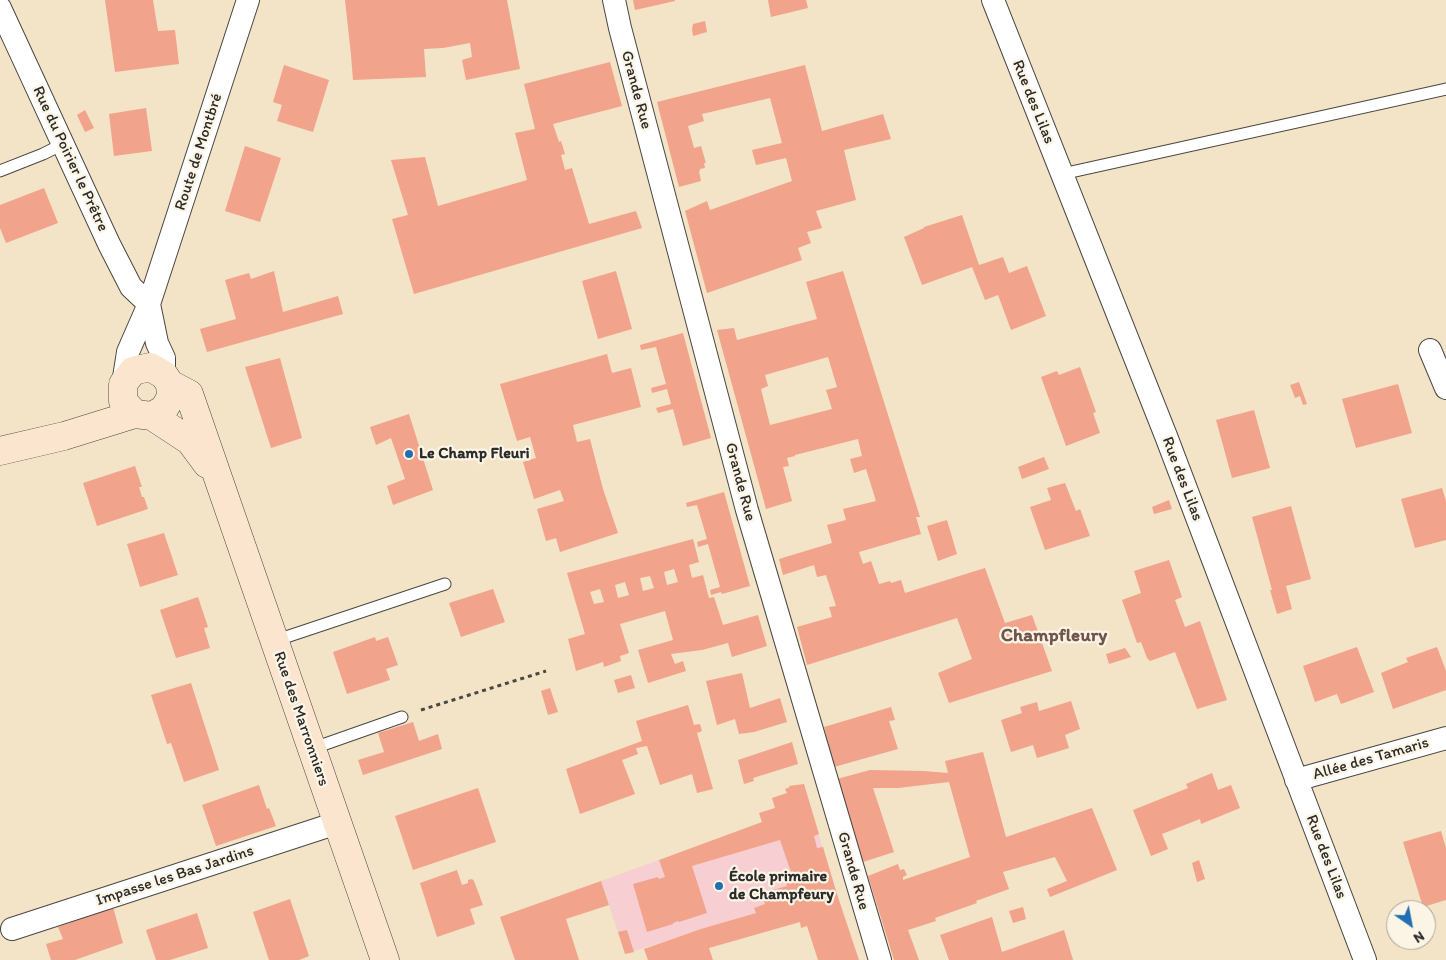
<!DOCTYPE html>
<meta charset="utf-8">
<style>
body{margin:0}
#map{position:relative;width:1446px;height:960px;overflow:hidden;background:#f3e3c7;font-family:Itim,sans-serif}
canvas{display:block}
.north{position:absolute;left:1386px;top:900px;width:50px;height:50px;box-sizing:border-box;background:#fcf5e5;border:1px solid #a8a49b;border-radius:50%;rotate:147deg;font-size:14px;font-weight:700;line-height:20px;text-align:center;color:#2b2b2b}
.north::after{content:'';display:block;margin:auto;width:18px;height:22px;background:#1f6fb2;clip-path:polygon(50% 0,100% 100%,50% 72%,0 100%)}
</style>
<div id="map">
<canvas width="1446" height="960"></canvas>
<div class="north">N</div>
</div>
<script>
const ctx = document.querySelector('canvas').getContext('2d');
ctx.lineJoin = 'round';
function fillPath(path, color) { ctx.fillStyle = color; ctx.fill(path, 'evenodd'); }
const shape = rows => new Path2D(rows.map(r => 'M' + r).join(''));
function stroke(path, color, width, dash) { ctx.strokeStyle = color; ctx.lineWidth = width; ctx.lineCap = dash ? 'butt' : 'round'; ctx.setLineDash(dash || []); ctx.stroke(path); }
function label(font, color, halo, rows, align = 'center') {
  ctx.font = font + ' Itim,sans-serif'; ctx.lineWidth = 4.5; ctx.setLineDash([]); ctx.textBaseline = 'middle'; ctx.strokeStyle = halo; ctx.fillStyle = color; for (const [text, x, y, turn = 0] of rows) {
    ctx.save(); ctx.translate(x, y); ctx.rotate((+turn || 0) * Math.PI / 180); ctx.textAlign = isNaN(turn) ? turn : align; if (halo) ctx.strokeText(text, 0, 0); ctx.fillText(text, 0, 0); ctx.restore();
  }
}
fillPath(shape([
 [816,826,836,891,745,916,625,954,601,881,659,860,664,875,732,853,780,840]
]), '#f7cfd2');
fillPath(shape([
 [105,0,153,0,158,31,175,30,179,64,115,72],
 [345,0,507,0,520,69,466,80,462,60,472,57,470,43,443,48,424,49,426,77,353,80,351,55],
 [633,0,675,0,675,1,635,10],
 [768,0,806,0,808,8,771,17],
 [705,21,707,32,693,36,692,29,693,24],
 [610,62,622,106,553,124,559,142,561,141,565,154,561,155,565,170,572,168,589,224,636,211,642,228,414,294,392,219,408,215,391,160,425,157,438,206,527,180,515,133,535,129,524,84],
 [284,65,329,80,313,132,277,121,282,105,273,102],
 [805,65,822,131,883,114,891,139,844,150,856,200,816,211,822,228,807,232,811,243,798,248,802,260,707,293,685,211,707,201,710,210,792,181,786,158,756,165,752,150,782,143,770,98,702,114,704,121,688,126,694,148,701,146,706,163,704,163,705,168,700,169,700,171,699,171,701,181,679,187,657,102],
 [146,108,152,151,114,156,109,114],
 [85,110,94,128,85,132,77,115],
 [245,146,281,158,260,222,225,211],
 [44,188,58,223,6,243,0,228,0,205],
 [962,215,979,265,1003,257,1009,273,1027,266,1046,316,1011,330,998,295,985,300,972,267,922,285,904,237,924,228,924,227],
 [274,271,283,312,338,296,343,314,207,352,200,329,236,319,225,280,249,273,251,279],
 [616,271,632,329,598,339,582,281],
 [843,271,920,517,916,517,921,534,859,552,863,564,871,561,879,584,890,581,891,583,901,580,905,593,985,568,1005,623,1032,615,1052,671,949,703,938,673,972,659,957,618,807,665,797,627,832,617,829,607,836,606,826,575,817,577,814,565,783,575,779,559,832,543,827,525,846,520,843,509,876,501,866,469,854,473,850,459,862,456,858,439,795,455,795,456,787,458,789,466,783,467,792,501,766,509,717,330,734,328,737,340,817,319,806,282],
 [828,357,837,387,826,390,832,409,770,425,761,389,768,386,765,375],
 [683,333,711,438,683,446,673,409,658,413,656,408,671,404,667,389,652,393,651,388,666,384,656,347,641,350,640,345],
 [607,354,612,373,631,368,641,407,573,425,577,442,590,439,603,489,618,533,560,552,556,538,546,541,537,509,564,501,560,490,534,499,523,462,536,458,530,437,517,441,500,384],
 [280,358,302,438,271,448,245,367],
 [1080,367,1096,412,1093,413,1100,433,1066,446,1041,377,1057,371,1059,375],
 [1299,382,1307,404,1303,405,1300,396,1295,398,1290,385],
 [1398,384,1412,433,1356,448,1342,399],
 [1254,410,1270,468,1232,478,1216,420],
 [409,414,433,490,393,505,387,486,405,479,391,438,376,445,370,427],
 [1044,457,1049,469,1022,479,1018,467],
 [135,466,142,487,139,487,142,497,144,497,148,509,97,526,83,483],
 [1065,483,1076,511,1080,509,1090,536,1045,550,1030,507,1051,500,1047,488],
 [1442,488,1446,501,1446,540,1415,548,1401,499],
 [724,492,750,586,722,594,721,592,711,595,710,590,720,587,708,544,698,547,697,542,707,539,697,505,687,507,686,503],
 [1169,500,1172,509,1154,514,1152,507],
 [1291,506,1311,579,1286,586,1292,609,1277,614,1270,590,1272,590,1252,517],
 [947,520,957,554,938,561,927,526],
 [164,533,178,575,140,587,127,544],
 [693,539,699,562,689,565,692,578,703,575,709,598,714,597,723,625,758,615,767,646,732,657,728,643,702,650,671,654,675,664,683,661,686,671,648,683,638,650,673,640,665,611,620,624,629,653,620,656,621,661,604,667,603,662,576,671,568,639,585,634,567,573],
 [674,569,678,582,667,585,664,572],
 [650,576,654,588,643,591,640,578],
 [625,582,629,595,618,598,615,585],
 [600,589,604,602,594,604,590,592],
 [1169,560,1182,597,1175,600,1185,627,1200,621,1227,700,1197,709,1175,652,1150,661,1147,658,1141,642,1137,643,1122,600,1141,593,1134,571],
 [493,589,505,622,461,637,449,603],
 [198,597,208,627,204,628,210,648,176,658,160,610],
 [375,637,376,641,388,637,398,665,386,669,390,680,347,694,333,652],
 [1357,647,1374,692,1341,704,1337,694,1315,702,1303,666],
 [1437,647,1446,671,1446,690,1393,709,1381,673,1408,662,1406,658],
 [1125,648,1131,657,1109,664,1106,654],
 [742,673,750,708,780,698,787,722,754,732,739,734,735,719,717,725,706,681],
 [631,675,635,688,618,693,614,680],
 [191,683,219,770,184,782,171,743,167,744,151,695],
 [550,688,558,712,548,715,541,691],
 [1071,701,1080,729,1065,735,1069,748,1037,758,1033,745,1011,752,1001,720,1022,713,1020,707,1037,702,1039,711],
 [688,705,694,725,700,724,702,731,697,733,713,789,697,793,692,774,660,785,647,746,636,748,638,754,622,760,635,794,580,814,566,769,642,741,636,721],
 [891,707,895,720,889,721,898,749,834,767,824,727],
 [413,722,419,741,438,734,442,749,363,775,358,760,384,752,378,733],
 [792,742,798,764,753,778,754,781,744,784,738,760],
 [983,752,1006,837,1092,808,1117,870,1050,897,1047,889,1067,881,1055,857,1003,872,1009,889,976,901,977,903,935,918,936,921,908,930,919,960,894,960,868,876,898,864,900,870,904,869,907,875,903,877,903,880,970,857,949,782,898,788,873,788,894,852,863,862,837,779,870,770,923,771,948,773,945,761],
 [1212,773,1218,790,1231,785,1240,808,1201,824,1200,819,1162,834,1168,849,1151,856,1133,810,1188,788,1186,784],
 [804,784,819,834,814,836,817,848,823,847,836,891,859,960,818,960,807,926,801,928,800,922,709,948,713,960,648,960,644,949,701,929,756,913,754,908,765,904,762,893,787,886,784,878,792,875,780,840,692,866,707,913,679,922,678,921,673,923,673,924,647,932,633,884,658,877,659,879,665,877,659,860,762,822,759,813,775,808,772,798,787,793,785,789,790,787,789,786],
 [259,785,267,809,269,808,276,826,216,846,202,805],
 [478,788,496,842,413,870,395,816],
 [1441,831,1446,848,1446,900,1423,907,1403,842],
 [1199,860,1205,879,1197,882,1192,863],
 [457,870,462,885,468,883,468,880,472,879,474,881,483,905,470,909,475,924,437,937,420,883],
 [601,881,609,905,566,919,579,960,515,960,500,917],
 [290,899,309,956,299,960,269,960,253,912],
 [113,907,123,943,75,960,51,960,46,944,63,939,58,927],
 [1023,907,1026,919,1013,923,1009,911],
 [197,913,208,948,170,960,156,960,146,930],
 [992,917,1002,952,1064,930,1073,960,949,960,940,935],
 [627,930,634,952,625,954,618,932]
]), '#f1a38b');
const lane = shape([
 [0,171,43,154,63,144],
 [1062,174,1446,89],
 [274,641,445,584],
 [311,749,402,717]
]);
const street = shape([
 [614,0,620,28,747,510,880,960],
 [993,0,1166,436,1365,960],
 [0,8,109,244,131,287,149,304],
 [149,304,157,343,164,358,164,375],
 [1430,350,1446,388],
 [123,384,128,352,149,304,248,0],
 [1296,780,1446,738],
 [12,929,337,823]
]);
const secondary = shape([
 [170,384,171,397,164,409,152,416,135,414,123,401,123,384,133,371,150,367,164,375,170,384,189,394,385,960],
 [152,416,190,441,207,464],
 [0,451,64,436,135,414]
]);
stroke(lane, '#494742', 13);
stroke(street, '#494742', 24);
stroke(secondary, '#494742', 29);
stroke(shape([
 [421,710,546,671]
]), '#494742', 3, [4, 4]);
stroke(lane, '#fff', 11);
stroke(street, '#fff', 22);
stroke(secondary, '#fce5cf', 28);
for (const [x, y, r, color] of [
 [409,454,5,"#1f6fb2"],
 [719,886,5,"#1f6fb2"]
]) { const dot = new Path2D(); dot.arc(x, y, r, 0, 2 * Math.PI); ctx.fillStyle = color; ctx.fill(dot); stroke(dot, '#fcf5e5', 2); }
label('16px', '#2b2b2b', '#fcf5e5', [
 ["Grande Rue",636,90,75],
 ["Rue des Lilas",1033,102,68],
 ["Route de Montbré",199,152,-72],
 ["Rue du Poirier le Prêtre",70,159,65],
 ["Rue des Lilas",1182,479,69],
 ["Grande Rue",740,482,75],
 ["Rue des Marronniers",301,719,71],
 ["Allée des Tamaris",1371,759,-16],
 ["Rue des Lilas",1326,857,69],
 ["Grande Rue",853,871,74],
 ["Impasse les Bas Jardins",175,876,-18]
]);
label('bold 16px', '#2b2b2b', '#fcf5e5', [
 ["Le Champ Fleuri",419,454],
 ["École primaire",729,877],
 ["de Champfeury",729,895]
], 'left');
label('bold 19px', '#70554d', '#fcf5e5', [
 ["Champfleury",1054,636]
]);
</script>
